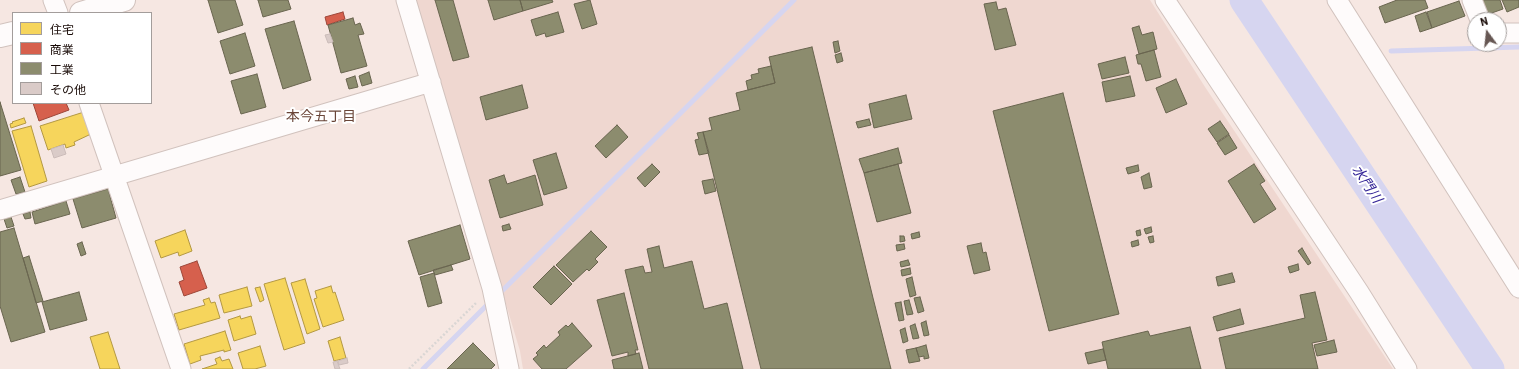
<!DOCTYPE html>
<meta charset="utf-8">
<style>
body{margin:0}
#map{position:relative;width:1519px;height:369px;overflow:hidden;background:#f6e7e2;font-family:Barlow,"Noto Sans JP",sans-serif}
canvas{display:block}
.legend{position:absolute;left:12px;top:12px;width:140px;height:92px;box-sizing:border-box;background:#fff;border:1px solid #a39d9b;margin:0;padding:5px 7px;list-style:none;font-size:12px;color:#180a06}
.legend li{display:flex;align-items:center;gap:8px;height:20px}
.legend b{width:20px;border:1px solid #a39d9b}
.north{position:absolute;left:1467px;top:12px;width:40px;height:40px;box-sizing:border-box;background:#fff;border:1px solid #a39d9b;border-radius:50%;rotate:345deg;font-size:11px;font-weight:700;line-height:16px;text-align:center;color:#180a06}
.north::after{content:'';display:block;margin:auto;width:14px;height:18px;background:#665753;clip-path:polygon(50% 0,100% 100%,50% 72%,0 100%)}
</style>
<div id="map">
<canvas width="1519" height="369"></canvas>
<ul class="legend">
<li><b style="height:11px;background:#f6d55c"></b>住宅</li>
<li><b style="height:11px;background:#d6604d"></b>商業</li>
<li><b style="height:11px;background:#8c8c6e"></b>工業</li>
<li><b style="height:11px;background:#dacbc8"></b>その他</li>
</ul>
<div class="north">N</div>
</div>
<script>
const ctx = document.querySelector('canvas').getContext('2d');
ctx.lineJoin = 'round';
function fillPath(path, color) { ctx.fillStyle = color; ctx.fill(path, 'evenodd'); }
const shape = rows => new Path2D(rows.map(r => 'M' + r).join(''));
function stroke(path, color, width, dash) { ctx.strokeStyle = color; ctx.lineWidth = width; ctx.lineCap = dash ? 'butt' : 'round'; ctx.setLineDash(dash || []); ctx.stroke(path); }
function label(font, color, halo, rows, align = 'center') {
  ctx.font = font + ' Barlow,"Noto Sans JP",sans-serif'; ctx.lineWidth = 4; ctx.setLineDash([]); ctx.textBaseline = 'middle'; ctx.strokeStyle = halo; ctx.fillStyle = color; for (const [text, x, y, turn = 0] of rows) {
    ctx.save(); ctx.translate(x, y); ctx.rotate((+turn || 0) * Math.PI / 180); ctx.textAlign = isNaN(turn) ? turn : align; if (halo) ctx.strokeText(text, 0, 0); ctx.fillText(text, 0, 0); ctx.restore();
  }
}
fillPath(shape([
 [415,0,1150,0,1205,87,1393,369,523,369,520,351]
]), '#efd7d0');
const homes = shape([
 [84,112,91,134,74,142,75,145,66,148,65,144,48,150,40,126,84,112],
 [24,118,26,123,11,128,10,124,13,123,12,122,24,118],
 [31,126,47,181,29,187,12,131,31,126],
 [185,230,192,251,179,256,178,252,161,258,155,241,185,230],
 [285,278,305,343,284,350,264,284,285,278],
 [305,279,320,329,307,334,291,283,305,279],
 [331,286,333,293,335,292,344,320,323,327,314,299,317,298,315,291,331,286],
 [247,287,252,306,224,313,219,295,247,287],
 [260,287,264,300,260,302,255,288,260,287],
 [209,298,211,303,215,302,220,318,179,330,174,314,205,305,203,300,209,298],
 [240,316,241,319,251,316,256,334,234,341,228,320,240,316],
 [225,331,231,350,224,352,224,350,200,356,201,360,190,364,184,344,225,331],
 [108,332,120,369,100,369,90,337,108,332],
 [340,337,346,358,334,361,328,341,340,337],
 [260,346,266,366,255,369,243,369,238,353,260,346],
 [220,357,222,361,229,359,233,369,202,369,217,364,215,359,220,357]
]);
fillPath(homes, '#f6d55c');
stroke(homes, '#b39842', 1);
const shops = shape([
 [343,12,345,19,327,25,325,17,343,12],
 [33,103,66,103,69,110,39,121,33,103],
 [197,261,207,288,184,296,179,282,184,280,180,267,197,261]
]);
fillPath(shops, '#d6604d');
stroke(shops, '#9d4638', 1);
const industry = shape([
 [208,0,235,0,243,25,218,33,208,0],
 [258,0,288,0,291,9,263,17,258,0],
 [435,0,453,0,469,57,453,61,435,0],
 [488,0,520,0,523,11,494,20,488,0],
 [520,0,552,0,553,2,523,11,520,0],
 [590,0,597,24,582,29,574,4,590,0],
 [1397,0,1425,0,1428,8,1385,23,1379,7,1397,0],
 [1481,0,1500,0,1503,9,1486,15,1481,0],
 [1502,0,1519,0,1519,7,1507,12,1502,0],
 [1459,1,1465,16,1432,28,1427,12,1459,1],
 [996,2,998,10,1006,8,1016,45,995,50,984,4,996,2],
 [558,12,564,32,546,37,545,33,536,36,531,20,558,12],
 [1426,12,1432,28,1420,32,1415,16,1426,12],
 [353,18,355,25,360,23,364,34,358,35,367,66,341,73,328,25,353,18],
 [294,21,311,80,283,89,265,29,294,21],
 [1139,26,1142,35,1153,32,1157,49,1139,54,1132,28,1139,26],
 [245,33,255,66,230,74,220,41,245,33],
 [838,41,840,51,835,53,833,42,838,41],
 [812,47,873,298,891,369,761,369,703,132,712,130,709,118,740,110,736,93,775,83,769,57,812,47],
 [1154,50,1161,77,1146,81,1141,64,1138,64,1136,55,1154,50],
 [841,53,843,61,837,63,835,55,841,53],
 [1125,57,1129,73,1102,79,1098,64,1125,57],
 [771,66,775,83,748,90,746,81,752,79,751,75,759,73,758,69,771,66],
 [369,72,372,83,362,86,359,76,369,72],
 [257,74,266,107,241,114,231,81,257,74],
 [355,76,358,87,349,89,346,79,355,76],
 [1130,76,1135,96,1106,102,1102,82,1130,76],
 [1176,79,1187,104,1166,113,1156,88,1176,79],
 [522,85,528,108,486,120,480,97,522,85],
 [1063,93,1119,314,1049,331,993,111,1063,93],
 [906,95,912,119,874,128,869,104,906,95],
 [0,102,21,170,0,176,0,102],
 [869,119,871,125,858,128,856,122,869,119],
 [1220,121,1229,134,1217,142,1208,129,1220,121],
 [617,125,628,137,606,158,595,146,617,125],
 [703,132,709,153,699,155,695,140,699,139,697,133,703,132],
 [1229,135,1237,148,1225,155,1217,143,1229,135],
 [898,148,902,163,864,173,859,159,898,148],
 [556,153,567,188,544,195,533,160,556,153],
 [652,164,660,172,645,187,637,178,652,164],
 [898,164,911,213,877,222,864,173,898,164],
 [1254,164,1265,181,1260,184,1276,209,1254,223,1228,181,1254,164],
 [1138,165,1139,171,1128,174,1126,168,1138,165],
 [1149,173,1152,187,1144,189,1141,177,1149,173],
 [504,175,507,184,535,175,543,205,500,218,489,180,504,175],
 [20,177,25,192,16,194,11,180,20,177],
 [713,179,716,191,705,194,702,181,713,179],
 [108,189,116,218,82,228,73,199,108,189],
 [66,201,70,214,35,224,32,212,66,201],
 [30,212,31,218,25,219,23,214,30,212],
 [11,217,14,226,7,228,4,219,11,217],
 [509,224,511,229,503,231,502,226,509,224],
 [460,225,470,259,419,275,408,241,460,225],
 [1151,227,1152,232,1146,234,1144,229,1151,227],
 [14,228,45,332,11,342,0,306,0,232,14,228],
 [1140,230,1141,235,1137,236,1136,231,1140,230],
 [591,231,607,247,595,259,598,262,589,271,587,269,573,282,556,265,591,231],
 [919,232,920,237,912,239,911,234,919,232],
 [900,236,904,236,905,241,900,242,900,236],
 [1153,236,1154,242,1150,243,1148,237,1153,236],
 [1138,240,1139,245,1132,247,1131,242,1138,240],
 [82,242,86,254,81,256,77,244,82,242],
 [981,243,983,253,986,252,990,270,974,274,967,246,981,243],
 [904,244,905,249,897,251,896,245,904,244],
 [659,246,664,268,692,261,704,309,727,303,743,369,649,369,625,270,643,266,645,273,652,272,647,249,659,246],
 [1302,248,1311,263,1308,265,1298,251,1302,248],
 [29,256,43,301,36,303,23,258,29,256],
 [908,260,910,265,901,267,900,262,908,260],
 [1298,264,1299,270,1290,273,1288,267,1298,264],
 [451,265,453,270,435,275,433,270,451,265],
 [554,266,572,284,551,305,533,287,554,266],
 [910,268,911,274,902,276,901,270,910,268],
 [434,273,442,303,428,307,420,277,434,273],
 [1232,273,1235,282,1218,286,1216,277,1232,273],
 [912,277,916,295,910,297,906,279,912,277],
 [79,292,87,320,50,330,42,302,79,292],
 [1315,292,1327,340,1312,343,1318,369,1226,369,1219,338,1305,318,1300,295,1315,292],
 [624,293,638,350,635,350,636,354,628,356,628,352,612,356,597,300,624,293],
 [920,297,924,311,918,313,914,298,920,297],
 [909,300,913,314,907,315,904,301,909,300],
 [901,302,904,320,899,321,895,303,901,302],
 [1240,309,1244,324,1217,331,1213,317,1240,309],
 [926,321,929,335,924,336,921,323,926,321],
 [572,323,592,346,566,369,542,369,533,359,538,355,536,353,544,345,546,348,560,335,558,332,566,325,568,327,572,323],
 [915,324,919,338,913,339,910,326,915,324],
 [1190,327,1201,369,1108,369,1102,342,1148,331,1150,336,1190,327],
 [905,328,908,341,903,343,900,330,905,328],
 [1334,340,1337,352,1317,356,1314,345,1334,340],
 [473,343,495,365,491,369,447,369,473,343],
 [926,345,929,358,924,359,924,356,919,357,916,348,926,345],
 [916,348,920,361,909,363,906,350,916,348],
 [1103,349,1106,360,1088,364,1085,353,1103,349],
 [639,353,643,369,614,369,612,360,639,353]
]);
fillPath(industry, '#8c8c6e');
stroke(industry, '#69654f', 1);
stroke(shape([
 [1391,51,1519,47],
 [499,294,794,0],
 [423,369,490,302]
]), '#d6d5f0', 5);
stroke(shape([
 [1244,0,1490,369]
]), '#d6d5f0', 29);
const building = shape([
 [330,34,333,42,328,43,325,35,330,34],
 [63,145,66,154,54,158,51,149,63,145],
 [347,358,348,363,339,365,338,361,347,358],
 [337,361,340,369,335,369,333,362,337,361]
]);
fillPath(building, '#dacbc8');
stroke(building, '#cbbcb9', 1);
const street = shape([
 [53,0,58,13],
 [406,0,492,288,509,369],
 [1165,0,1359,292,1407,369],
 [1337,0,1519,288],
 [1472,0,1480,20],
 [1499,33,1519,33],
 [89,103,181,369],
 [0,210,431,82]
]);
const secondary = shape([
 [81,13,124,0],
 [0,36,13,33]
]);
stroke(street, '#d1c2bd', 21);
stroke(secondary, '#d1c2bd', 24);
stroke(shape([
 [409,369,477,302]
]), '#dad6d4', 2.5, [2, 2]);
stroke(street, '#fefbfb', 19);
stroke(secondary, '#fefbfb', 22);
label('14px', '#694538', '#fff', [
 ["本今五丁目",321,116]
]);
label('italic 14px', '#362798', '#fff', [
 ["水門川",1367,184,56]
]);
</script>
